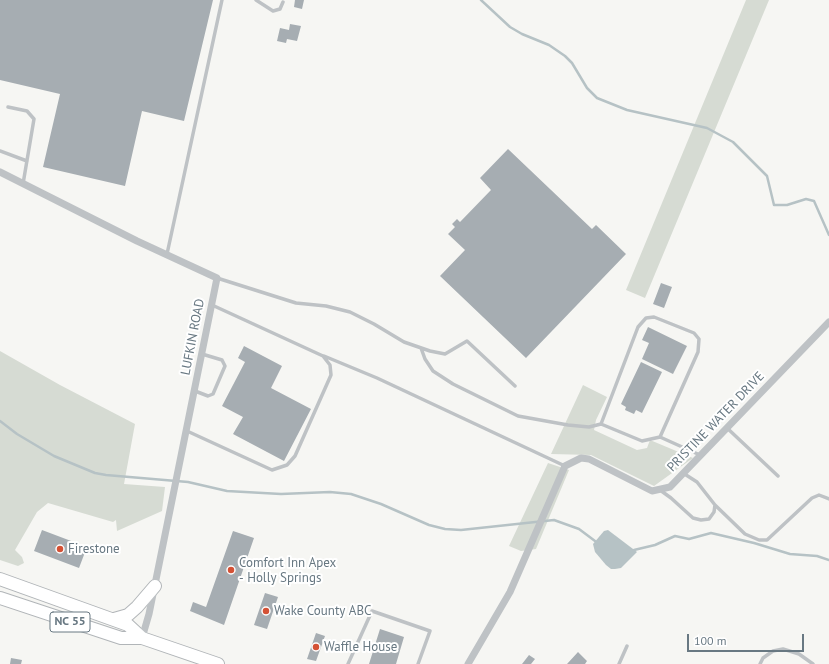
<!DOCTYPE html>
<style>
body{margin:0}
#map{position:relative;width:829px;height:664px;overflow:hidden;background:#f6f6f3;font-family:"PT Sans",sans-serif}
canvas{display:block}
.scale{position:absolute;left:687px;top:634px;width:117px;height:18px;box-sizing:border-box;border:2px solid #687882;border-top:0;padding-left:5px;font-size:12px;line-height:14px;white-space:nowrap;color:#687882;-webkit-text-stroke:3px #fff;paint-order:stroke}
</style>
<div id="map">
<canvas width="829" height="664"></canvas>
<div class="scale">100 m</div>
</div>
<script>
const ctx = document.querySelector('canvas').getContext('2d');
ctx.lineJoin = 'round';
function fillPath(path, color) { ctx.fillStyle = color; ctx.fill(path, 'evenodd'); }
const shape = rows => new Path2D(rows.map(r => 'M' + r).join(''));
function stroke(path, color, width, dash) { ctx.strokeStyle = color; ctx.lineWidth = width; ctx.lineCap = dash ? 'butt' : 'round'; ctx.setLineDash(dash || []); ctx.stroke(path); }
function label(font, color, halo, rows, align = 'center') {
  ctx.font = font + ' "PT Sans",sans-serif'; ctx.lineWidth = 4; ctx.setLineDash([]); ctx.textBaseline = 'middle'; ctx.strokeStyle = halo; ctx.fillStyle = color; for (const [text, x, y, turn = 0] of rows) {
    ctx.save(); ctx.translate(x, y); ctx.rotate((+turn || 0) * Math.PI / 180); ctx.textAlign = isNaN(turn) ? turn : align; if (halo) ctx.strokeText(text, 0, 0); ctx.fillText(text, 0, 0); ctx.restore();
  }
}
fillPath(shape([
 [746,0,769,0,645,298,626,290],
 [0,351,60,385,135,424,124,484,165,487,162,511,117,531,116,520,113,522,48,503,37,512,15,550,22,557,24,563,18,566,0,560],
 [583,385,607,397,596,420,594,430,637,450,647,448,650,440,693,458,654,486,591,455,551,454],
 [548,463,569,470,536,549,521,551,509,546]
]), '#d6dbd3');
fillPath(shape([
 [608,530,637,552,621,568,615,569,611,569,606,565,595,552,593,544,604,531]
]), '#b6c2c5');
stroke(shape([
 [481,0,510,27,522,34,549,45,565,56,572,63,587,88,597,98,627,110,707,128,733,142,767,176,774,205,787,205,806,199,814,201,829,235],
 [0,421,17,434,54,456,95,473,106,475,188,482,227,491,281,494,330,492,351,494,381,504,429,525,445,529,461,530,554,520,579,529,595,541],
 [634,550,655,545,675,536,689,539,711,533,754,543,790,554,817,556,829,560]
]), '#b6c2c5', 2.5);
fillPath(shape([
 [0,0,213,0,184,121,142,111,125,186,43,167,60,94,0,80],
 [295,0,304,0,302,9,294,7],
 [290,24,301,26,297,41,287,39,286,43,277,41,280,28,289,30],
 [508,149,592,229,596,225,626,254,526,358,440,276,465,250,448,234,455,227,452,224,457,219,460,222,491,190,480,178],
 [661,283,672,287,664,308,653,304],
 [648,327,687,346,673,374,642,359,649,343,642,340],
 [244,346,282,366,271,388,311,409,284,461,233,434,243,417,222,406,245,362,238,358],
 [641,362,662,372,642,413,636,410,634,414,625,410,626,407,621,404],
 [42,530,87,547,79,568,34,551],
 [233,531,254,538,224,625,190,611,193,602,206,607],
 [265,593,278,597,267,629,254,625],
 [380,629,404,637,396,664,369,664],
 [316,633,325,636,316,661,307,659],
 [578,652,587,661,585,664,567,664],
 [529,655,535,659,531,664,522,664],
 [11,658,22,660,21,664,10,664]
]), '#a6adb2');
const trunk = shape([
 [0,579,128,625,142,638],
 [0,598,121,638,142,638,218,664],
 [114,619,128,615,137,607,155,586]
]);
stroke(trunk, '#b1b5b8', 14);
stroke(shape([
 [256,0,273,11,280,9,283,2],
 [8,107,27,111,34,119,23,184],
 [0,151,27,161],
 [167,254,222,0],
 [217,278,296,303,326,306,350,312,374,324,404,342,430,351,445,354,467,341,515,386],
 [421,348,425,359,433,371,453,384,518,416,568,425,589,427,601,424,642,441,660,437,700,455],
 [324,356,377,378,565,466],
 [195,391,208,396,213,394,225,366,222,360,202,354],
 [601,424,638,327,646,318,654,317,694,333,699,339,698,352,660,437],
 [727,428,778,476],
 [187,431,272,470,287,465,295,456,331,375,330,365,323,356,212,305],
 [660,490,671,498,693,518,701,520,709,519,714,512,715,505,697,482,683,473],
 [715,505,745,534,759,540,767,540,812,498,819,495,829,499],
 [348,664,372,611,430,631,418,664],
 [619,664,627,646],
 [760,664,763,658,773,651,783,649,799,654,813,664]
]), '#bec2c5', 3.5);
stroke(shape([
 [0,172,137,241,217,278,149,614,142,638],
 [468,664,510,592,565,466,581,458,589,459,652,491,670,487,829,322]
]), '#bec2c5', 7);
stroke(trunk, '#fff', 12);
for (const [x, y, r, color] of [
 [60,549,4,"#d45135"],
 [231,570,4,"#d45135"],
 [266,611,4,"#d45135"],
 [316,647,4,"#d45135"]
]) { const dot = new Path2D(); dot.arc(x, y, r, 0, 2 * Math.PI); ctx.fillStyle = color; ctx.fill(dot); stroke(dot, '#fff', 1.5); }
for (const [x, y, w] of [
 [70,622,40]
]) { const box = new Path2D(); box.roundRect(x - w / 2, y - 10, w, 20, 3); ctx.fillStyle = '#fff'; ctx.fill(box); stroke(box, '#687882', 1); }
label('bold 12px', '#687882', null, [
 ["NC 55",70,622]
]);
label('13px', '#687882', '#fff', [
 ["LUFKIN ROAD",193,337,-79],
 ["PRISTINE WATER DRIVE",716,422,-46]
]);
label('13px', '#687882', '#fff', [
 ["Firestone",68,549],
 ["Comfort Inn Apex",239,563],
 ["- Holly Springs",239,578],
 ["Wake County ABC",274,611],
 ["Waffle House",324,647]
], 'left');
</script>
